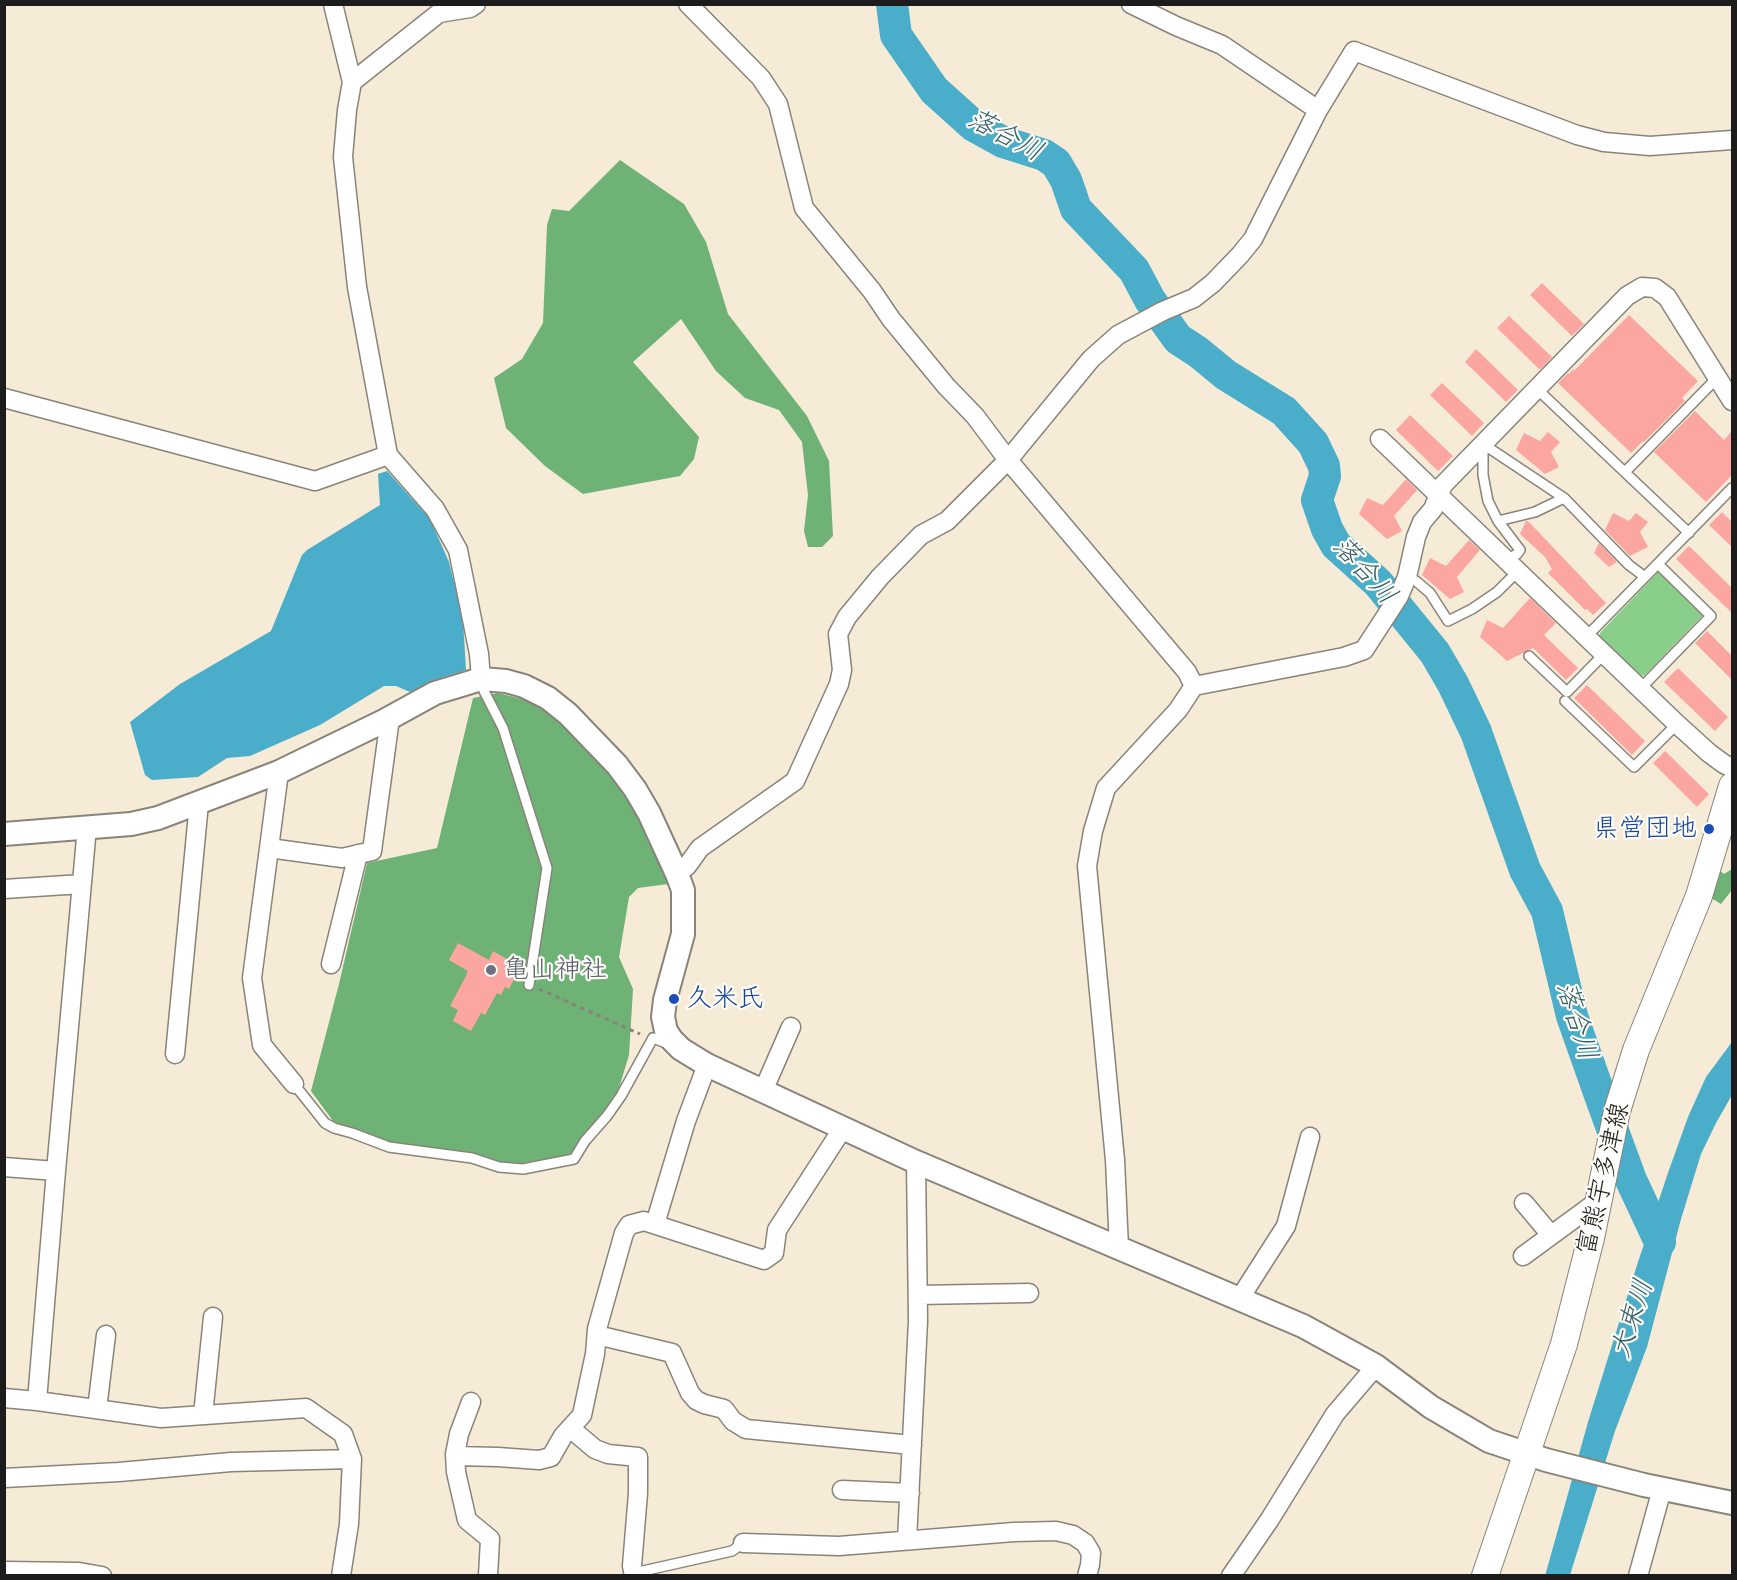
<!DOCTYPE html>
<meta charset="utf-8">
<style>
body{margin:0}
#map{position:relative;width:1737px;height:1580px;overflow:hidden;background:#f5ebd7;font-family:Caveat,sans-serif}
canvas{display:block}
.frame{position:absolute;inset:0;border:6px solid #1c1c1c;pointer-events:none}
</style>
<div id="map">
<canvas width="1737" height="1580"></canvas>
<div class="frame"></div>
</div>
<script>
const ctx = document.querySelector('canvas').getContext('2d');
ctx.lineJoin = 'round';
function fillPath(path, color) { ctx.fillStyle = color; ctx.fill(path, 'evenodd'); }
const shape = rows => new Path2D(rows.map(r => 'M' + r).join(''));
function stroke(path, color, width, dash) { ctx.strokeStyle = color; ctx.lineWidth = width; ctx.lineCap = dash ? 'butt' : 'round'; ctx.setLineDash(dash || []); ctx.stroke(path); }
function label(font, color, halo, rows, align = 'center') {
  ctx.font = font + ' Caveat,"Klee One",sans-serif'; ctx.lineWidth = 4.5; ctx.setLineDash([]); ctx.textBaseline = 'middle'; ctx.strokeStyle = halo; ctx.fillStyle = color; for (const [text, x, y, turn = 0] of rows) {
    ctx.save(); ctx.translate(x, y); ctx.rotate((+turn || 0) * Math.PI / 180); ctx.textAlign = isNaN(turn) ? turn : align; if (halo) ctx.strokeText(text, 0, 0); ctx.fillText(text, 0, 0); ctx.restore();
  }
}
fillPath(shape([
 [1659,571,1704,614,1645,675,1640,676,1599,637,1600,633]
]), '#89cf89');
fillPath(shape([
 [620,160,684,204,706,242,728,314,807,416,829,461,833,536,822,547,808,547,804,531,808,495,802,442,779,410,745,398,716,371,681,319,633,362,699,437,694,459,680,476,583,494,545,466,506,428,494,378,522,359,543,323,547,225,552,209,569,211],
 [498,693,539,703,569,727,604,767,626,797,647,834,665,872,668,884,638,888,629,897,619,957,633,989,629,1055,609,1121,575,1155,529,1166,479,1164,389,1142,336,1125,311,1091,339,984,367,863,437,848,473,698],
 [1718,869,1724,874,1732,869,1732,890,1721,904,1708,896]
]), '#6eb275');
fillPath(shape([
 [387,471,430,519,449,562,463,620,466,670,437,679,410,692,396,686,384,686,320,725,250,756,227,758,198,777,152,780,145,775,130,722,180,684,271,631,302,555,307,550,380,505,378,474],
 [1732,1042,1732,1095,1716,1123,1701,1154,1681,1219,1647,1347,1615,1431,1570,1575,1545,1576,1588,1422,1638,1262,1669,1170,1688,1117,1706,1077]
]), '#4aadc9');
stroke(shape([
 [892,4,896,35,934,90,974,126,1003,142,1044,155,1056,163,1066,180,1076,209,1134,270,1150,300,1178,339,1198,352,1226,375,1284,411,1313,443,1324,466,1325,476,1317,500,1327,529,1336,545,1378,583,1435,653,1453,684,1476,732,1525,870,1547,911,1572,1016,1602,1101,1631,1180,1660,1242]
]), '#4aadc9', 32);
fillPath(shape([
 [1542,283,1584,324,1572,336,1530,295],
 [1629,315,1698,381,1682,398,1685,401,1644,442,1643,441,1631,453,1558,383,1568,373,1569,374,1573,369,1574,371],
 [1509,316,1552,357,1542,368,1539,369,1497,328],
 [1476,349,1518,390,1506,402,1465,362],
 [1442,383,1484,423,1472,436,1430,395],
 [1695,411,1724,440,1732,431,1732,475,1706,502,1654,452],
 [1410,415,1453,456,1438,471,1396,430],
 [1548,432,1560,442,1551,452,1559,467,1545,474,1516,450,1524,433,1540,441],
 [1406,479,1417,490,1394,516,1402,531,1387,539,1359,514,1367,498,1383,505],
 [1722,512,1732,522,1732,547,1709,525],
 [1613,513,1629,521,1636,513,1648,522,1640,532,1648,547,1630,556,1605,530],
 [1526,521,1528,521,1606,603,1593,615,1587,609,1585,610,1548,573,1552,569,1545,557,1520,534],
 [1469,540,1480,550,1457,577,1464,592,1450,599,1422,575,1430,558,1446,566],
 [1599,543,1617,562,1609,567,1594,553],
 [1689,546,1732,588,1732,613,1676,559],
 [1530,598,1556,623,1544,635,1578,668,1566,680,1533,648,1507,661,1480,637,1487,620,1503,628],
 [1707,631,1732,656,1732,680,1695,643],
 [1678,668,1728,717,1715,731,1664,682],
 [1587,685,1645,741,1632,755,1574,698],
 [1665,751,1709,794,1697,807,1653,763],
 [458,943,489,960,493,951,517,965,514,971,517,973,509,989,505,987,501,995,497,993,485,1015,481,1013,471,1031,453,1021,458,1010,450,1006,467,974,466,974,468,971,449,960]
]), '#fca6a1');
const service = shape([
 [1537,389,1689,533],
 [1483,444,1564,498,1629,565,1645,577],
 [1483,446,1483,475,1488,501,1498,521,1520,550,1517,554,1506,560],
 [1625,472,1717,378],
 [1498,521,1535,512,1564,498],
 [1407,577,1416,581,1430,593,1448,621,1472,609,1497,592,1518,571],
 [1586,637,1732,488],
 [1529,656,1567,692,1604,654],
 [481,679,484,691,503,728,547,868,529,985],
 [1640,689,1711,616,1658,564],
 [1565,701,1634,767,1677,724],
 [294,1084,325,1123,334,1128,352,1133,389,1147,472,1158,499,1167,523,1169,574,1159,585,1141,607,1116,621,1096,653,1038,671,1045],
 [634,1573,732,1551,743,1543]
]);
const minor = shape([
 [333,4,352,82,347,110,343,157,357,287,388,455,435,509,458,550,479,654,481,679],
 [688,4,761,78,778,104,804,208,872,291,891,319,946,386,975,416,1008,460,1187,672,1194,686],
 [1131,4,1176,26,1222,45,1318,110],
 [352,82,439,13,470,8,476,4],
 [4,398,315,481,388,455],
 [1380,439,1677,724,1709,753,1724,764,1732,768],
 [279,772,252,978,262,1045,294,1084],
 [269,848,342,858,372,851,390,718],
 [677,874,687,866,700,848,795,781,839,684,842,670,838,634,847,617,880,577,921,535,947,521,1008,460,1091,359,1118,335,1163,311,1194,298,1213,283,1240,255,1253,239,1318,110,1354,51,1577,135,1604,142,1650,146,1732,140],
 [4,889,82,884],
 [331,964,358,854],
 [175,1054,199,803],
 [763,1091,791,1027],
 [4,1167,56,1171],
 [1524,1203,1551,1235],
 [655,1224,686,1121,707,1065],
 [1119,1248,1115,1160,1087,866,1093,831,1106,788,1178,710,1194,686,1344,657,1364,650,1399,596,1407,577,1416,537,1422,522,1433,509,1443,485,1627,296,1642,287,1655,288,1667,297,1732,401],
 [1523,1256,1598,1201],
 [918,1295,1029,1293],
 [1240,1298,1286,1226,1310,1137],
 [597,1335,672,1353,690,1393,696,1400,704,1404,724,1409,733,1421,746,1429,912,1445],
 [4,1398,37,1401,161,1418,306,1408,343,1434,352,1459,349,1524,341,1576],
 [37,1401,56,1171,87,827],
 [471,1402,459,1434,455,1454,456,1472,467,1520,490,1539,488,1576],
 [97,1409,106,1335],
 [203,1415,213,1317],
 [570,1428,595,1449,608,1454,638,1457,638,1493,632,1566,634,1576],
 [455,1456,498,1457,539,1460,551,1457,563,1436,582,1415,595,1354,597,1329,624,1233,629,1225,644,1221,764,1260,774,1253,777,1230,843,1128],
 [4,1478,119,1472,231,1462,352,1459],
 [842,1490,910,1493],
 [907,1540,918,1321,916,1162],
 [743,1543,839,1546,1014,1532,1056,1531,1073,1535,1085,1543,1091,1553,1090,1565,1087,1576],
 [4,1571,79,1572,102,1576],
 [1231,1576,1270,1519,1335,1414,1376,1366],
 [1638,1576,1662,1489]
]);
const tertiary = shape([
 [4,834,131,824,158,818,279,772,384,721,435,693,481,679,506,681,524,686,548,698,568,714,617,765,635,789,649,813,677,874,683,890,683,934,665,1000,663,1017,666,1031,672,1040,681,1049,707,1065,916,1162,1303,1326,1376,1366,1431,1407,1489,1441,1546,1460,1644,1485,1732,1503]
]);
const secondary = shape([
 [1485,1576,1564,1344,1591,1238,1617,1111,1636,1050,1699,896,1732,786]
]);
stroke(service, '#88847a', 12);
stroke(minor, '#88847a', 21);
stroke(tertiary, '#88847a', 26);
stroke(secondary, '#88847a', 28);
stroke(shape([
 [539,989,640,1034]
]), '#88847a', 3, [4.5, 4.5]);
stroke(service, '#fff', 9);
stroke(minor, '#fff', 18);
stroke(tertiary, '#fff', 22);
stroke(secondary, '#fff', 26);
for (const [x, y, r, color] of [
 [1709,829,6,"#1a4fb4"],
 [491,970,6,"#6b7280"],
 [674,999,6,"#1a4fb4"]
]) { const dot = new Path2D(); dot.arc(x, y, r, 0, 2 * Math.PI); ctx.fillStyle = color; ctx.fill(dot); stroke(dot, '#fdfcf7', 2); }
label('26px', '#164399', '#fdfcf7', [
 ["県営団地",1697,829],
 ["久米氏",686,999,"left"]
], 'right');
label('26px', '#5b616d', '#fdfcf7', [
 ["亀山神社",503,970]
], 'left');
label('26px', '#1c1c1c', '#fdfcf7', [
 ["富熊宇多津線",1604,1179,-77]
]);
label('italic 27px', '#315d6a', '#fdfcf7', [
 ["落合川",1005,136,28],
 ["落合川",1364,571,48],
 ["落合川",1576,1021,73],
 ["大束川",1633,1319,-72]
]);
</script>
